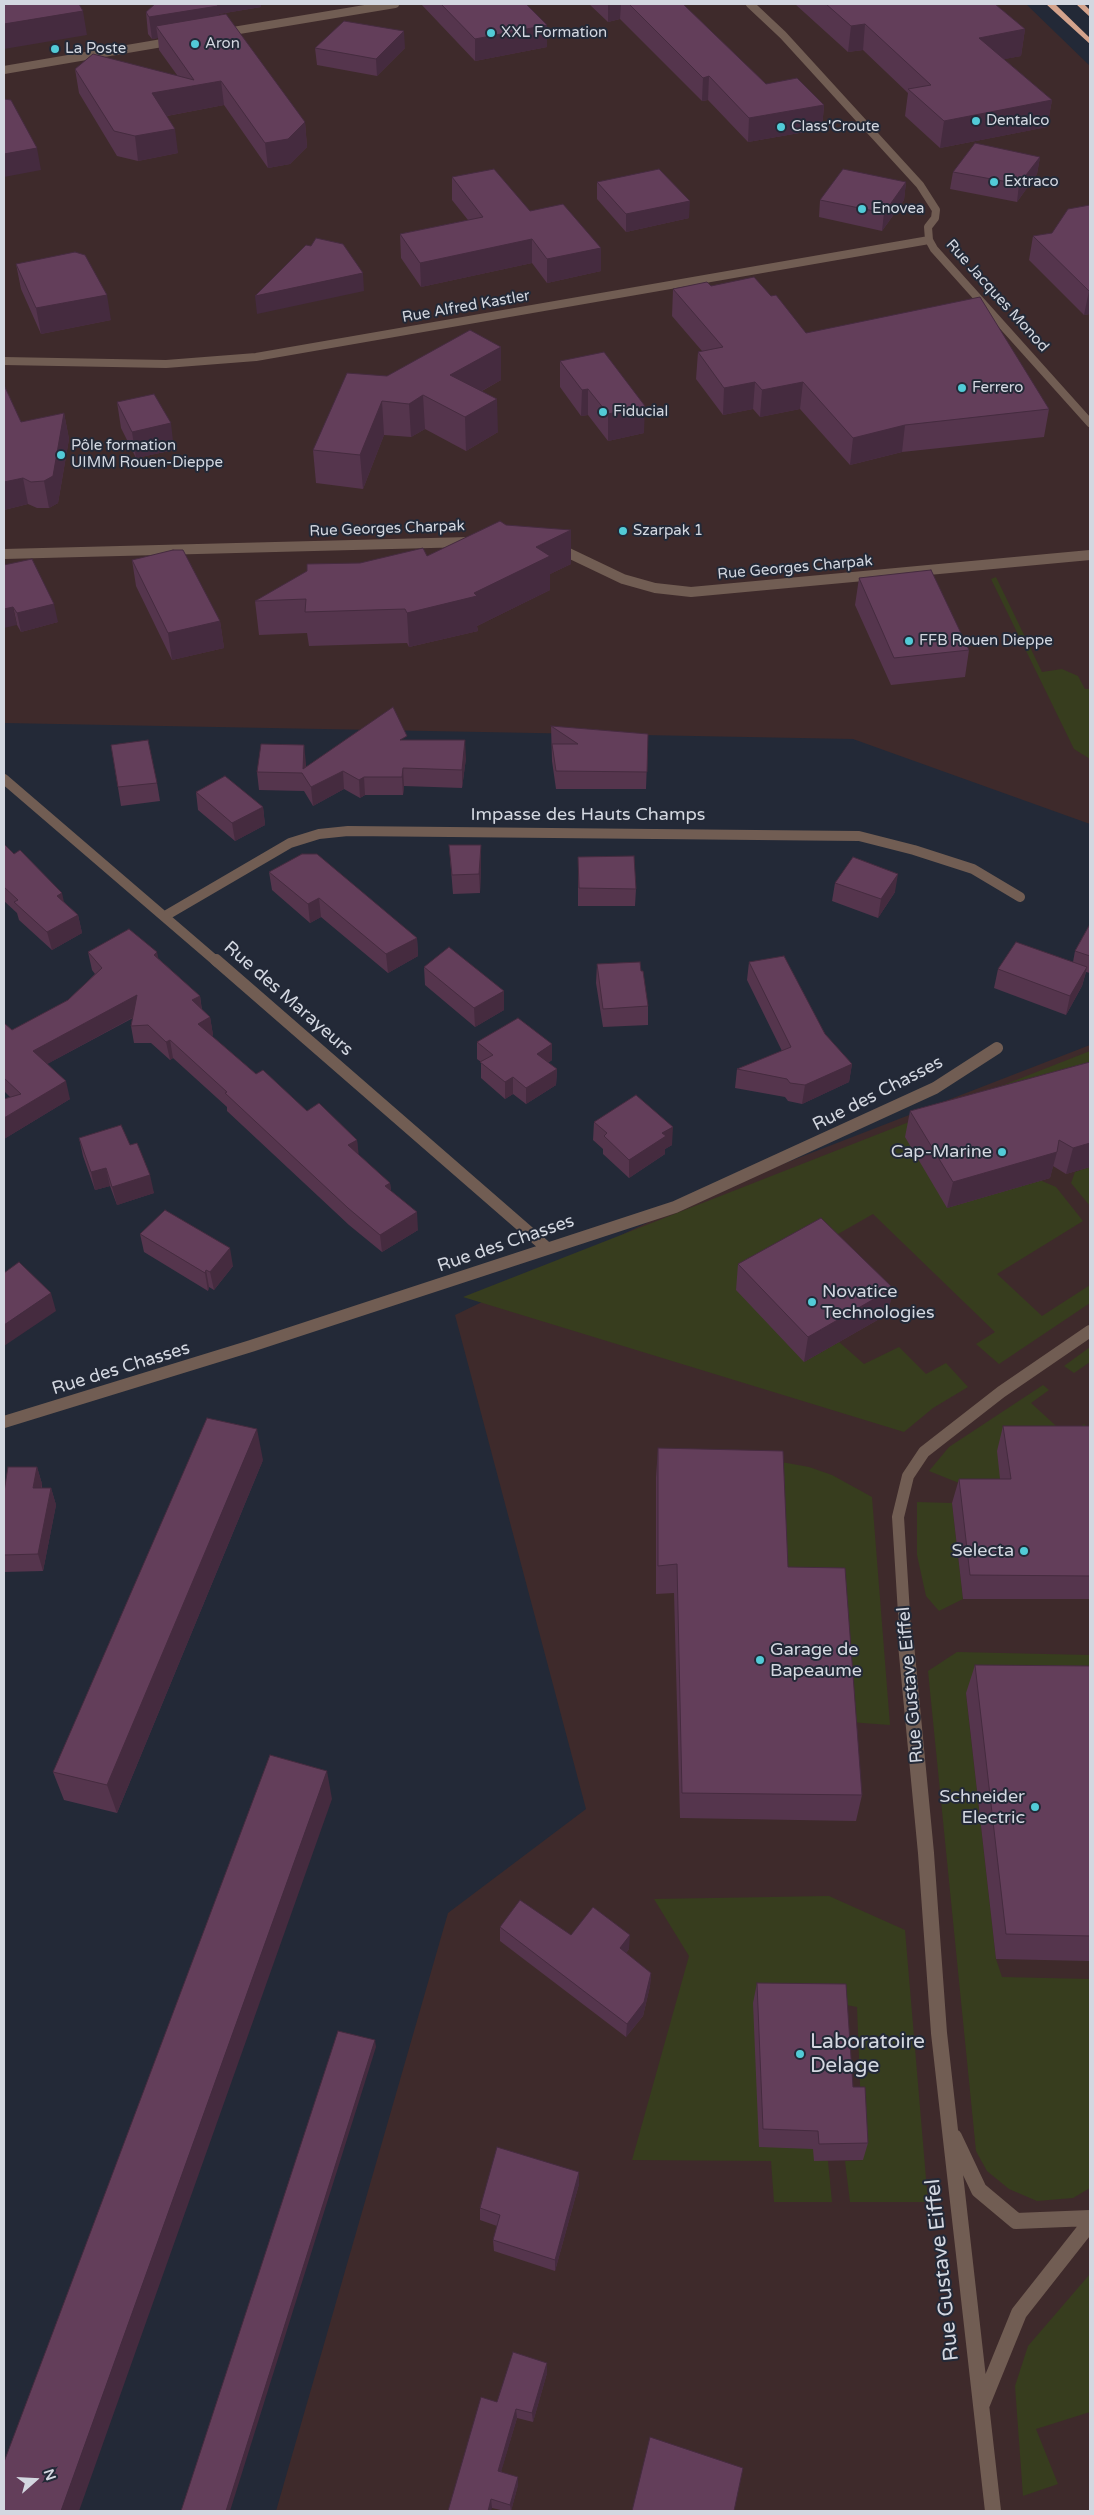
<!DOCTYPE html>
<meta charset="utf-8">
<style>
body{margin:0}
#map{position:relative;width:1094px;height:2515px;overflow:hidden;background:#232937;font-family:"Varela Round",sans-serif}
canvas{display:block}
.frame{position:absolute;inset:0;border:5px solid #d3d7e0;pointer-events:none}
.north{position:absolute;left:10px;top:2455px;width:50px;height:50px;-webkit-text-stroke:4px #232937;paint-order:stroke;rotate:71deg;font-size:14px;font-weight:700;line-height:20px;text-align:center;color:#d3d7e0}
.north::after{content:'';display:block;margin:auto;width:18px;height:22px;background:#d3d7e0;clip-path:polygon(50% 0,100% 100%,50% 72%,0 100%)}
</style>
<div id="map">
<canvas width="1094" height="2515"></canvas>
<div class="frame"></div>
<div class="north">N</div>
</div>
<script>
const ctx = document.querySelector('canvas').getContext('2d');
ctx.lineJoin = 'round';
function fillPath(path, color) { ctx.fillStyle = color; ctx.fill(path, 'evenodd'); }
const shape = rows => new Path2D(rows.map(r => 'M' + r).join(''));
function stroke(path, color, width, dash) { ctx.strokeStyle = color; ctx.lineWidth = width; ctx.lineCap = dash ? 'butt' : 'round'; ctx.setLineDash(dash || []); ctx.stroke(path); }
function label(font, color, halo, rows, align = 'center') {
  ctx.font = font + ' "Varela Round",sans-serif'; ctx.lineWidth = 4; ctx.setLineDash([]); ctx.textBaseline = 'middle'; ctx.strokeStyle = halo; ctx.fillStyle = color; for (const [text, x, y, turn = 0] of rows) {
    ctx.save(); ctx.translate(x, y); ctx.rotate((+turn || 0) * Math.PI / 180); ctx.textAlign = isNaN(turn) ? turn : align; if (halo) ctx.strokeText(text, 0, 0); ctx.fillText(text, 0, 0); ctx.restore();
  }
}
fillPath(shape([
 [4,4,1026,4,1090,66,1090,824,853,739,4,723],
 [1090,1045,1090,2511,276,2511,448,1913,586,1809,455,1315,713,1191]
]), '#3e2a2b');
fillPath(shape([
 [996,577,1042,672,1062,669,1078,676,1085,689,1090,689,1090,759,1074,749,991,579],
 [1090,1051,1090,1087,1042,1181,1056,1187,1083,1221,997,1274,1042,1316,1090,1285,1090,1303,999,1364,976,1344,995,1332,873,1214,824,1242,804,1362,839,1342,864,1364,899,1347,926,1374,946,1363,968,1387,933,1408,904,1432,463,1297],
 [1090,1167,1090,1206,1071,1183,1075,1172],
 [1090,1347,1090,1362,1074,1373,1064,1366],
 [1043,1385,1049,1390,1031,1403,1067,1436,1084,1424,1090,1429,1001,1484,959,1483,929,1471,949,1447],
 [776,1461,809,1467,832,1475,872,1497,890,1725,849,1722,784,1595],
 [917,1502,952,1503,963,1599,939,1611,926,1596,917,1555],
 [957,1652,1090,1655,1090,1695,966,1694,996,1959,1002,1977,1090,1979,1090,2188,1073,2198,1037,2201,1009,2189,987,2171,976,2151,928,1671],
 [829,1896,905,1930,928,2202,850,2202,845,2161,863,2160,857,2007,841,2004,813,2149,828,2161,832,2202,774,2202,771,2161,632,2160,689,1956,654,1899],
 [1090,2274,1090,2412,1036,2429,1058,2484,1023,2496,1015,2386,1028,2346]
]), '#373d1e');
stroke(shape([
 [750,4,783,35,920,185,936,210,935,218,928,227,929,240,934,249,1090,423],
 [221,33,395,4],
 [4,70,174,41],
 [4,361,166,364,256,357,929,240]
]), '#715d53', 8);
stroke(shape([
 [556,547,623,579,655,588,691,592,1090,555],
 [4,554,469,542],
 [4,779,217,962],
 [165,916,290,843,319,834,348,831,859,836,914,850,973,869,1020,897]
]), '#715d53', 10);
stroke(shape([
 [216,960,547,1248],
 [4,1422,251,1346,675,1207,935,1088,997,1048],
 [906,1646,898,1517,908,1476,924,1452,1001,1392,1090,1331]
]), '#715d53', 12);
stroke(shape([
 [906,1644,926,1853,939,2033,993,2511],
 [954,2137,979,2190,1016,2221,1090,2218],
 [982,2404,1019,2313,1090,2223]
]), '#715d53', 16);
fillPath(shape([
 [1046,4,1055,4,1090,38,1090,44,1046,4],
 [1076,4,1084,4,1090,10,1090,17,1076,4]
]), '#d4a38c');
fillPath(shape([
 [155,4,261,4,261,7,219,14,219,15,305,122,307,147,290,164,268,168,224,105,167,116,178,153,138,161,117,156,79,93,75,69,177,75,159,50,158,38,152,39,148,34,146,12],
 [421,4,526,4,547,47,475,61],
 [589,4,683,4,766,84,824,105,822,129,748,142,708,100,702,101,620,19,608,22],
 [795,4,995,4,1025,29,1021,56,1004,59,1052,100,1047,127,940,148,905,116,908,93,863,50,848,52],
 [315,48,405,48,377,76,317,65],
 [1040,157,1037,174,1017,202,950,189,953,172],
 [452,177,530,211,601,271,547,283,532,263,421,287,401,258,400,234,468,220,452,200],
 [597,182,689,218,626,232,597,199],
 [906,182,904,200,882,231,819,217,820,200],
 [1090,205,1090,314,1084,315,1029,260,1033,236,1052,233],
 [16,264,111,320,41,334,21,289],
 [711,286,771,296,806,333,1049,409,1044,437,902,452,850,465,800,409,760,417,753,409,723,415,696,379,698,352,702,351,672,316,673,289],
 [501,347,501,380,482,391,498,432,466,451,425,429,411,437,384,435,363,489,316,483,313,450,387,376],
 [560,361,644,433,608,441,588,415,581,416,560,387],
 [4,385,21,422,64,413,69,439,58,503,49,508,37,508,28,504,4,510],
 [117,402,174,450,136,458,121,428],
 [506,525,571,530,571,564,550,574,550,590,477,626,478,631,409,647,407,643,309,646,307,633,259,635,255,601,360,563,427,556],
 [132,560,220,621,224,648,172,660,136,586],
 [4,565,58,622,21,632,17,625],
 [859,578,969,650,965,677,891,685,855,605],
 [551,726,648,734,646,789,556,789,552,761],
 [407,740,466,758,462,788,404,786,403,795,365,795,360,798,344,789,313,806,304,791,259,790,257,772,306,763,306,767],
 [111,745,157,783,160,801,121,806],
 [196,792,263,807,265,825,235,841,198,810],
 [4,844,64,902,78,915,82,933,52,950,19,920,17,913,4,901],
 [449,845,481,845,481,864,480,893,453,894],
 [578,857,636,889,635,906,578,906],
 [269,872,417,938,418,956,388,973,321,917,310,923,272,890],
 [835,883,895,892,878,918,832,901],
 [1090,924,1090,973,1086,972,1082,986,1066,1015,994,988,998,969,1073,962,1075,951],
 [88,952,159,959,200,996,202,1010,210,1017,213,1035,212,1036,256,1074,307,1111,357,1140,358,1154,390,1183,391,1191,418,1230,382,1252,349,1225,227,1111,227,1107,173,1058,170,1060,151,1043,134,1043,131,1026,133,1018,47,1064,70,1099,4,1139,4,1099,10,1097,4,1091,4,1023,12,1030,68,1000,95,974,92,970],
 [749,962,825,1034,852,1064,849,1082,802,1104,788,1101,785,1097,735,1088,737,1069,782,1051,747,980],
 [597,964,641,971,648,1006,648,1025,603,1027,596,983],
 [424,967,504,1010,475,1027,425,985],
 [477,1042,552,1060,548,1063,557,1069,556,1085,526,1104,513,1094,505,1099,481,1078,481,1062,477,1059],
 [1090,1062,1090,1167,1066,1174,1053,1166,1050,1178,947,1208,905,1137,910,1111],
 [594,1122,672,1145,665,1149,665,1154,629,1178,603,1154,603,1149,593,1140],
 [79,1138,130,1145,154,1193,117,1205,110,1186,95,1190,83,1156],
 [140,1234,233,1266,214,1290,209,1287,208,1291,144,1252],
 [738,1264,893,1288,888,1314,804,1362,736,1290],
 [1003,1426,1090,1426,1090,1599,963,1599,952,1503,959,1479,1000,1479,997,1451],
 [658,1448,862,1795,856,1821,680,1818,674,1593,656,1594,656,1477],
 [263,1460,117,1813,64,1800,53,1772],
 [37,1467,42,1484,42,1488,51,1488,56,1505,43,1571,4,1572,4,1492],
 [975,1665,1090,1666,1090,1961,996,1959,966,1693],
 [500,1927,629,1949,626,1953,651,1973,650,1986,643,2016,626,2037,500,1941],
 [757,1983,853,2087,868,2143,863,2160,814,2161,813,2149,759,2147,753,2003],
 [579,2172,579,2184,555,2271,494,2251,493,2240,497,2226,480,2220,480,2208],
 [547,2373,533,2422,517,2418,501,2471,518,2485,511,2511,505,2511,492,2508,448,2511,497,2402]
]), '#55354d');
fillPath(shape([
 [210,4,261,4,261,7,219,14,221,28,156,26,158,38,152,39,149,17],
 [608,4,621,4,620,19,608,22],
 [83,11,87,35,4,49,4,24],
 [865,24,863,50,848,52,851,26],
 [547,25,547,47,475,61,475,39],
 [1025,29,1021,56,975,65,979,38],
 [404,31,405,48,377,76,376,59],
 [709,76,708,100,702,101,703,78],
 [221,81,224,105,156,118,152,93],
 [1052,100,1047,127,940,148,944,121],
 [824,105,822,129,748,142,749,118],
 [305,122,307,147,290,164,268,168,265,143],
 [175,129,178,153,138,161,135,136],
 [37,148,41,170,4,177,4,154],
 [1040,157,1037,174,1017,202,1019,184],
 [906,182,904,200,882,231,884,213],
 [690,201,689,218,626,232,626,214],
 [532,239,532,263,421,287,420,263],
 [601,248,601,271,547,283,547,259],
 [363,273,364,291,257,314,255,296],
 [1089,291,1090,291,1090,314,1084,315],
 [107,295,111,320,41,334,36,308],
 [501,347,501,380,451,408,450,375],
 [755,382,753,409,723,415,724,388],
 [803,382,800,409,760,417,762,390],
 [588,389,588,415,581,416,582,390],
 [423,395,425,429,411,437,409,404],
 [497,399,498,432,466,451,465,417],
 [382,401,384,435,363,489,360,455],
 [645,406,644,433,608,441,608,414],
 [64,413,69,439,58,503,49,508,44,481],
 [171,423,174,450,136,458,132,432],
 [905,425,902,452,850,465,853,438],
 [23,478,28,504,4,510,4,482],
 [571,530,571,564,550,574,550,590,477,626,478,631,409,647,407,613,474,593,536,547],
 [54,604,58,622,21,632,17,613],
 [13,607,17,625,4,628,4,609],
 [220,621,224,648,172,660,168,633],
 [465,740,466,758,462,788,462,770],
 [304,745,306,763,305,777,303,769],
 [403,768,404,786,403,795,402,777],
 [343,771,344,789,313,806,311,787],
 [364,777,365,795,360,798,359,780],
 [263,807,265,825,235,841,232,823],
 [481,845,481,864,480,893,479,874],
 [898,874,895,892,878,918,881,899],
 [62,893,66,911,57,896],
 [319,898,321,917,310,923,308,904],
 [78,915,82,933,52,950,47,932],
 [417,938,418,956,388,973,386,954],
 [157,952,161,970,154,955],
 [1087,967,1082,986,1066,1015,1070,996],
 [504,991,504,1010,475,1027,474,1008],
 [137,995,141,1013,38,1069,33,1051],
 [200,996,202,1014,192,1000],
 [210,1017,213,1035,201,1042,198,1024],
 [170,1040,173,1058,170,1060,166,1042],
 [552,1044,552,1060,537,1071,537,1054],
 [852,1064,849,1082,802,1104,805,1085],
 [557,1069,556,1085,526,1104,526,1088],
 [513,1077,513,1094,505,1099,505,1082],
 [66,1081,70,1099,4,1139,4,1118],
 [673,1127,672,1145,665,1149,665,1154,629,1178,629,1160,662,1133],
 [357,1140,359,1157,348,1145],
 [1090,1143,1090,1167,1066,1174,1073,1148],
 [1057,1152,1050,1178,947,1208,953,1182],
 [106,1168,110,1186,95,1190,91,1172],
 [150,1175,154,1193,117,1205,112,1187],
 [390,1183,392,1200,385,1186],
 [417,1212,418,1230,382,1252,380,1235],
 [230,1248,233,1266,214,1290,210,1272],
 [206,1270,209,1287,208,1291,205,1273],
 [893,1288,888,1314,804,1362,808,1337],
 [51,1293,56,1311,4,1346,4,1325],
 [257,1429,263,1460,117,1813,107,1785],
 [37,1467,42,1484,38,1504,33,1488],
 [51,1488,56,1505,43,1571,38,1554],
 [327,1771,332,1799,79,2511,61,2511],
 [630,1935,629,1949,619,1962,620,1948],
 [651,1973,650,1986,643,2016,626,2037,627,2024],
 [375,2040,376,2047,230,2511,226,2511],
 [579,2172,579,2184,555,2271,555,2260],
 [547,2363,547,2373,533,2422,532,2413],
 [516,2409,517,2418,499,2479,498,2471],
 [518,2477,518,2485,511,2511,510,2505],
 [491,2499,492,2508,491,2511,488,2511]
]), '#452b3f');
const building = shape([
 [4,4,79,4,83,11,4,24,4,4],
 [155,4,217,4,218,6,149,17,146,12,155,4],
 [441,4,526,4,547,25,475,39,441,4],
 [629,4,683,4,766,84,797,78,824,105,749,118,709,76,703,78,629,4],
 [826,4,995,4,1025,29,979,38,1052,100,944,121,908,89,931,85,865,24,851,26,826,4],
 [226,14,305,122,288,139,265,143,221,81,152,93,175,129,135,136,114,131,75,69,93,54,194,80,156,26,226,14],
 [344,21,404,31,376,59,315,48,344,21],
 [4,99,11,100,37,148,4,154,4,99],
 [975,143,1040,157,1019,184,953,172,975,143],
 [494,169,530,211,563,204,601,248,547,259,532,239,420,263,400,234,483,217,452,177,494,169],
 [659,169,690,201,626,214,597,182,659,169],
 [843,169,906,182,884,213,820,200,843,169],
 [1090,205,1090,291,1089,291,1033,236,1052,233,1068,209,1090,205],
 [316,238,343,244,363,273,255,296,306,245,311,246,316,238],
 [75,252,85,255,107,295,36,308,16,264,75,252],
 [754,277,771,296,776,295,806,333,980,297,1049,409,905,425,853,438,803,382,762,390,755,382,724,388,698,352,723,347,673,289,707,282,711,286,754,277],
 [470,330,501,347,450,375,497,399,465,417,423,395,409,404,382,401,360,455,313,450,347,373,387,376,470,330],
 [604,352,645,406,608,414,588,389,582,390,560,361,604,352],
 [4,385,21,422,64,413,53,476,44,481,31,482,23,478,4,482,4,385],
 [154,394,171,423,132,432,117,402,154,394],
 [500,521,506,525,571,530,536,547,550,556,474,593,477,596,407,613,405,609,305,612,306,599,255,601,307,571,307,564,360,563,423,548,427,556,500,521],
 [173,550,183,550,220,621,168,633,132,560,173,550],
 [32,559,54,604,17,613,13,607,4,609,4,565,32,559],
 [931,570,969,650,894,658,859,578,931,570],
 [393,707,407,736,400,740,465,740,462,770,403,768,402,777,364,777,359,780,343,771,311,787,302,773,257,772,261,744,304,745,303,769,393,707],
 [551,726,648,734,647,772,556,771,552,744,578,744,551,726],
 [148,740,157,783,118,787,111,745,148,740],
 [225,776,263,807,232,823,196,792,225,776],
 [4,844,14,854,20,850,62,893,57,896,78,915,47,932,14,902,18,900,4,887,4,844],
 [449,845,481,845,479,874,452,875,449,845],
 [302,854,317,854,417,938,386,954,319,898,308,904,269,872,302,854],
 [634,856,636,889,579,888,578,857,634,856],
 [853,857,898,874,881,899,835,883,853,857],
 [1090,924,1090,956,1075,951,1090,924],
 [129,929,157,952,154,955,200,996,192,1000,210,1017,198,1024,256,1074,263,1070,307,1111,319,1103,357,1140,348,1145,390,1183,385,1186,417,1212,380,1235,348,1208,225,1093,227,1092,170,1040,166,1042,148,1025,131,1026,137,995,33,1051,66,1081,4,1118,4,1099,21,1094,4,1078,4,1023,12,1030,68,1000,102,968,88,952,129,929],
 [1016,942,1087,967,1070,996,998,969,1016,942],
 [449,947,504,991,474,1008,424,967,449,947],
 [784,956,825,1034,852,1064,805,1085,790,1083,787,1079,737,1069,791,1047,749,962,784,956],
 [640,962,641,971,643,971,648,1006,603,1009,597,964,640,962],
 [518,1018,552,1044,537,1054,557,1069,526,1088,513,1077,505,1082,480,1062,493,1055,477,1042,518,1018],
 [1090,1062,1090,1143,1073,1148,1059,1140,1057,1152,953,1182,910,1111,1090,1062],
 [636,1095,673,1127,662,1133,666,1136,629,1160,604,1136,607,1133,594,1122,636,1095],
 [121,1125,130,1145,137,1143,150,1175,112,1187,106,1168,91,1172,79,1138,121,1125],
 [165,1210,230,1248,210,1272,206,1270,205,1273,140,1234,165,1210],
 [821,1218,893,1288,808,1337,738,1264,821,1218],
 [19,1262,51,1293,4,1325,4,1273,19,1262],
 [207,1418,257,1429,107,1785,53,1772,207,1418],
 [1003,1426,1090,1426,1090,1576,970,1575,959,1479,1011,1479,1003,1426],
 [658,1448,783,1451,788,1567,845,1568,862,1795,682,1793,677,1564,658,1566,658,1448],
 [8,1467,37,1467,33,1488,51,1488,38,1554,4,1555,4,1492,8,1467],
 [975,1665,1090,1666,1090,1936,1006,1934,975,1665],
 [270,1755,327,1771,61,2511,4,2511,4,2462,270,1755],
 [520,1900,571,1935,593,1907,630,1935,620,1948,651,1973,644,2002,627,2024,500,1927,520,1900],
 [757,1983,846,1984,853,2087,865,2087,868,2143,819,2144,818,2131,763,2129,757,1983],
 [338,2031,375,2040,226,2511,181,2511,338,2031],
 [497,2147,579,2172,555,2260,493,2240,500,2215,480,2208,497,2147],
 [513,2352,547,2363,532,2413,516,2409,498,2471,518,2477,510,2505,491,2499,488,2511,448,2511,481,2397,497,2402,513,2352],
 [650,2437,743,2468,734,2511,632,2511,650,2437]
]);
fillPath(building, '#633e5a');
stroke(building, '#452b3f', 1);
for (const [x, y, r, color] of [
 [491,33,5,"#52cbd7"],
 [195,44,5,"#52cbd7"],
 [55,49,5,"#52cbd7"],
 [976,121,5,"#52cbd7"],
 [781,127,5,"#52cbd7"],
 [994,182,5,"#52cbd7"],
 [862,209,5,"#52cbd7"],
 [962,388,5,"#52cbd7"],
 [603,412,5,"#52cbd7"],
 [61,455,5,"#52cbd7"],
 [623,531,5,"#52cbd7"],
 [909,641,5,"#52cbd7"],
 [1002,1152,5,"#52cbd7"],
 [812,1302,5,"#52cbd7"],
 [1024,1551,5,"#52cbd7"],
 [760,1660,5,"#52cbd7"],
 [1035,1807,5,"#52cbd7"],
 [800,2054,5,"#52cbd7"]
]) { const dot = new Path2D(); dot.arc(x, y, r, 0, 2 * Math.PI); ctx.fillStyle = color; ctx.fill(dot); stroke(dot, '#232937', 2); }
label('15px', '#d3d7e0', '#232937', [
 ["XXL Formation",501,33],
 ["Aron",205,44],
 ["La Poste",65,49],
 ["Dentalco",986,121],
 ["Class'Croute",791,127],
 ["Extraco",1004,182],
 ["Enovea",872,209],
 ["Ferrero",972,388],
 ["Fiducial",613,412],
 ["Pôle formation",71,446],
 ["UIMM Rouen-Dieppe",71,463],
 ["Szarpak 1",633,531],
 ["FFB Rouen Dieppe",919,641]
], 'left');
label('15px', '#d3d7e0', '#232937', [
 ["Rue Jacques Monod",997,296,48],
 ["Rue Alfred Kastler",466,307,-10],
 ["Rue Georges Charpak",387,529,-2],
 ["Rue Georges Charpak",795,568,-5]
]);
label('18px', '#d3d7e0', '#232937', [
 ["Impasse des Hauts Champs",588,815],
 ["Rue des Marayeurs",288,999,41],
 ["Rue des Chasses",878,1094,-27],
 ["Rue des Chasses",506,1244,-19],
 ["Rue des Chasses",121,1369,-17],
 ["Rue Gustave Eiffel",911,1685,-95]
]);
label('18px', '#d3d7e0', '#232937', [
 ["Cap-Marine",992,1152],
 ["Novatice",822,1292,"left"],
 ["Technologies",822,1313,"left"],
 ["Selecta",1014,1551],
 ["Garage de",770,1650,"left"],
 ["Bapeaume",770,1671,"left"],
 ["Schneider",1025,1797],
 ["Electric",1025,1818]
], 'right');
label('21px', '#d3d7e0', '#232937', [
 ["Laboratoire",810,2042],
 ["Delage",810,2066]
], 'left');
label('21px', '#d3d7e0', '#232937', [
 ["Rue Gustave Eiffel",943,2270,-96]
]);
</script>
